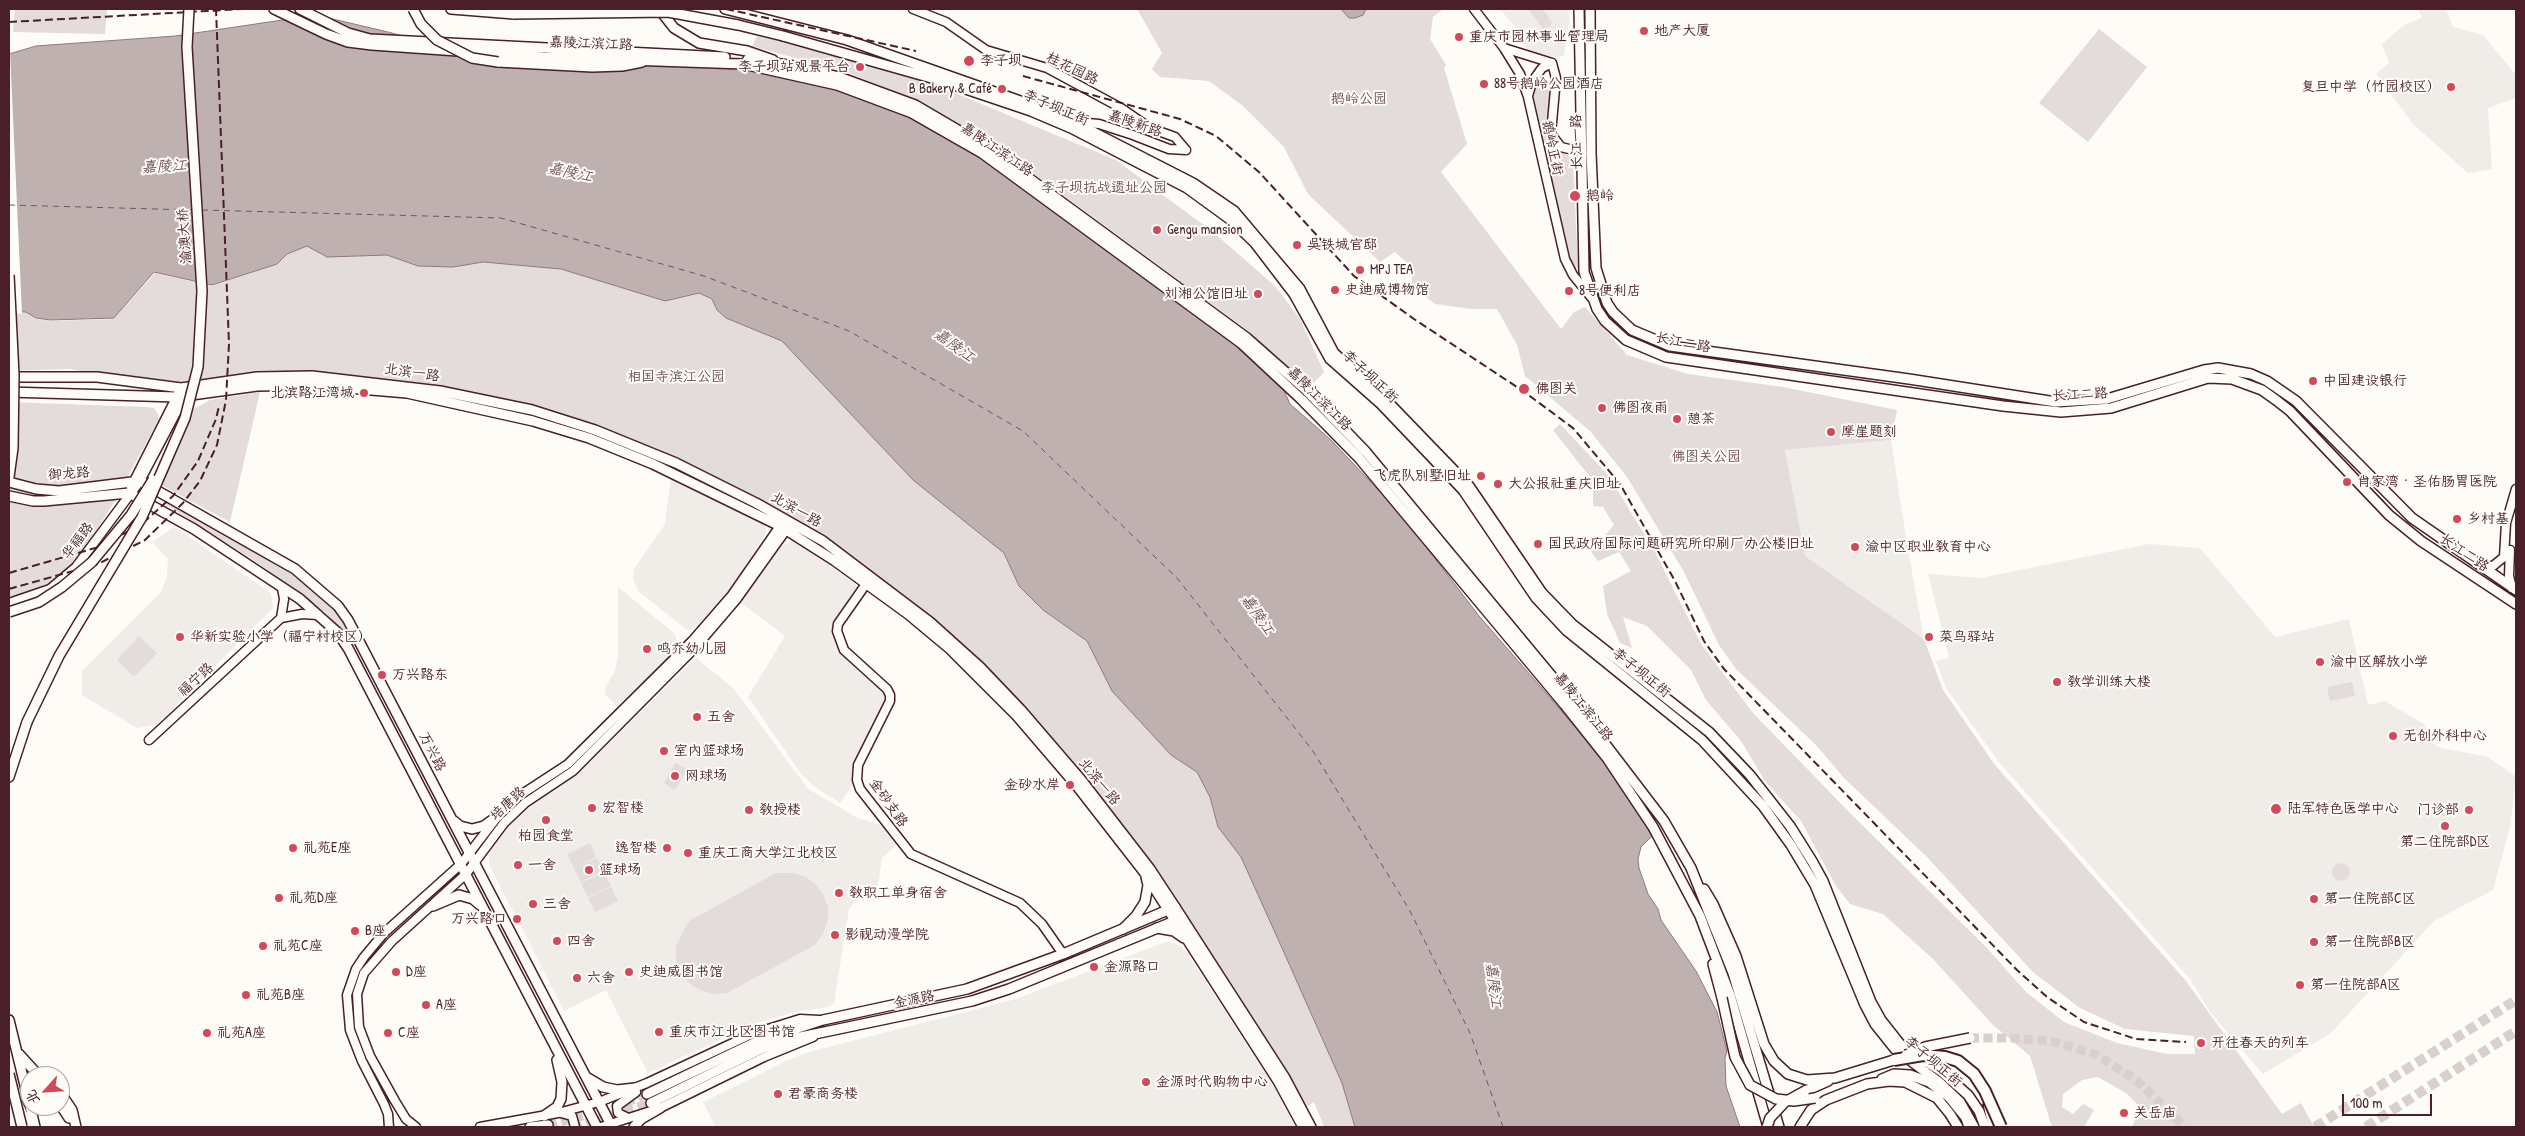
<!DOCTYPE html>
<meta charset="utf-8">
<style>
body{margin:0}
#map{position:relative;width:2525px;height:1136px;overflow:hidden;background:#fdfcf7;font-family:"Patrick Hand","LXGW WenKai TC",sans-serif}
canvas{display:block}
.frame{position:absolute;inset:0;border:10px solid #4a1f2b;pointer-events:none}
.north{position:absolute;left:20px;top:1066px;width:50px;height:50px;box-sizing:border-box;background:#fdfcf7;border:1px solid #b5a4a5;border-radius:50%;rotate:244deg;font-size:14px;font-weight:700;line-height:20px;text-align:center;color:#4a1f2b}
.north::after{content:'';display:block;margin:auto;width:18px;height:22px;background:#d1495b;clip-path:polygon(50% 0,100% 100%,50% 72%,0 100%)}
.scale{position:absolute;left:2342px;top:1094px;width:90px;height:22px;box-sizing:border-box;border:2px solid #4a1f2b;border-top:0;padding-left:6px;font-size:15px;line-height:18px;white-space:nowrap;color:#4a1f2b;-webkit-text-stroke:4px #fdfcf7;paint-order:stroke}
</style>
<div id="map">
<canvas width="2525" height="1136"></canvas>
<div class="frame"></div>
<div class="north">北</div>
<div class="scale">100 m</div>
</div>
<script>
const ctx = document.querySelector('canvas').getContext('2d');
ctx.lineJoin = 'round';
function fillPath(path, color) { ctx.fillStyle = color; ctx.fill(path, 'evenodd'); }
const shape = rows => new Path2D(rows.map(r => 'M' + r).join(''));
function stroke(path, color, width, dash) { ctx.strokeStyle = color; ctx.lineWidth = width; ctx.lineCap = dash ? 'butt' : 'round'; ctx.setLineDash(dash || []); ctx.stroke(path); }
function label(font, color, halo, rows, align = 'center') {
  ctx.font = font + ' "Patrick Hand","LXGW WenKai TC",sans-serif'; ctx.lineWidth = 4; ctx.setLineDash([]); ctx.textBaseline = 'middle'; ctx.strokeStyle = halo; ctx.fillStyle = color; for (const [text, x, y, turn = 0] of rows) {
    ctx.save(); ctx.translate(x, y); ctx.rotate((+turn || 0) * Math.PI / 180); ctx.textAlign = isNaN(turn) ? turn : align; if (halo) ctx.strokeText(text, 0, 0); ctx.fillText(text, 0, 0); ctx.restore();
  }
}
fillPath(shape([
 [1500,9,1567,9,1570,19,1564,56,1549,56,1528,51,1517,37,1517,29],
 [2418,9,2446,9,2453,27,2483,35,2516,75,2516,98,2488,108,2492,169,2468,173,2413,124,2376,74,2389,63,2382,44,2404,25,2422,18],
 [1891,440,1906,538,1924,639,1805,556,1785,450],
 [671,476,764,522,766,533,728,593,695,628,687,630,637,590,633,578,634,569,665,524],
 [174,527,271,593,273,608,156,725,137,728,82,695,82,671,161,592,167,576,168,559,152,542],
 [793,541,856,584,857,589,834,622,833,632,841,652,885,691,887,701,855,781,840,803,818,789,802,775,748,697,785,636,740,602,782,546],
 [2149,544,2200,548,2275,637,2349,619,2368,705,2385,701,2424,724,2432,743,2441,748,2488,757,2516,777,2510,827,2493,890,2434,921,2330,1034,2263,1074,2210,1012,2190,979,1998,761,1946,688,1936,661,1949,658,1928,574,1980,578],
 [618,587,675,634,678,646,675,652,617,706,605,694,605,688,615,671,618,656],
 [696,658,733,688,808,789,858,818,883,826,897,844,882,858,878,884,875,890,855,901,849,909,834,1003,828,1007,795,1012,754,1024,648,1073,606,990,564,1011,489,864,490,848,517,815,589,763],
 [1168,941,1180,946,1186,951,1280,1096,1295,1127,716,1127,703,1102,786,1061,809,1052,1016,999]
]), '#f0ece8');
fillPath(shape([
 [15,9,107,9,105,34,13,32],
 [1137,9,1443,9,1433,17,1430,39,1446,65,1444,68,1467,144,1441,172,1561,329,1574,312,1585,307,1627,355,1688,374,1783,387,1897,410,1891,440,1785,450,1805,556,1924,639,1943,690,1995,765,2186,981,2282,1114,2301,1103,2314,1127,2132,1127,2140,1107,2126,1093,2098,1077,2082,1080,2063,1094,2062,1107,2073,1114,2083,1104,2094,1110,2084,1127,2052,1127,2030,1056,1992,1024,1933,959,1883,914,1850,904,1836,886,1801,821,1765,781,1741,741,1706,700,1691,670,1647,626,1623,617,1632,648,1620,643,1607,614,1603,586,1631,571,1619,552,1598,561,1591,552,1614,525,1603,507,1593,506,1593,481,1553,430,1560,424,1608,475,1654,550,1701,644,1753,713,1849,812,1987,948,2026,992,2064,1022,2117,1043,2167,1054,2195,1054,2194,1036,2125,1029,2080,1008,2034,973,1927,857,1844,778,1816,745,1736,669,1719,645,1684,572,1627,477,1590,431,1525,376,1517,345,1497,309,1471,309,1435,304,1411,285,1413,268,1395,252,1380,262,1308,194,1284,147,1243,106,1209,81,1160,77,1152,69,1162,53],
 [1528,9,1543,9,1552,22,1550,27,1543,28],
 [2099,29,2147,67,2088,142,2039,103],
 [757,36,838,55,943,88,1116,160,1213,232,1275,286,1300,319,1324,372,1310,387,1244,328,989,141,920,102,849,73,752,46],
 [1535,83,1553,87,1548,136,1554,146,1569,156,1573,162,1578,268,1573,269,1530,95],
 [307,246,327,257,387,255,418,266,453,267,483,262,561,269,665,301,699,293,712,300,717,310,726,318,782,340,913,480,1004,553,1019,586,1043,610,1087,641,1112,691,1171,755,1197,772,1210,797,1218,827,1241,857,1342,1083,1355,1127,1324,1127,1314,1102,1305,1108,1178,905,934,620,758,499,531,406,405,381,313,373,257,372,178,382,135,380,70,369,9,371,9,311,26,312,36,319,50,321,114,319,155,273,212,286,277,264,287,254],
 [260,392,230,522,159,484,184,414,210,400],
 [9,402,148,407,154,408,158,414,158,421,112,506,74,564,50,585,9,599],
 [166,499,294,576,325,599,343,620,354,642,352,643,326,613,258,563,164,503],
 [139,636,157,653,134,677,117,660],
 [2352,682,2355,696,2330,701,2327,687],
 [675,763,687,769,675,790,664,783],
 [590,843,596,857,574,868,567,854],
 [597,858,603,871,581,882,574,868],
 '2332 872a9 9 0 1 1 18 0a9 9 0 1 1-18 0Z',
 [604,872,611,886,588,897,581,883],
 [776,873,791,873,804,876,815,884,823,894,828,907,828,920,823,933,815,945,727,993,713,994,700,990,689,983,681,972,676,960,676,946,689,921],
 [611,887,618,901,595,912,588,898]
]), '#e3dcda');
const water = shape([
 [1341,9,1366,9,1363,15,1355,18,1349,18,1341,9],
 [316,15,392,33,508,68,639,49,873,91,1011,172,1270,359,1290,404,1331,440,1401,514,1479,616,1578,730,1656,827,1652,836,1641,847,1638,859,1639,868,1648,894,1658,909,1661,920,1696,971,1717,1012,1727,1051,1725,1058,1726,1086,1740,1127,1355,1127,1342,1083,1282,948,1241,857,1218,827,1210,797,1197,772,1171,755,1112,691,1087,641,1043,610,1019,586,1004,553,913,480,782,341,726,318,717,310,712,299,699,293,665,301,561,269,483,262,453,267,418,266,387,255,327,257,307,246,287,254,277,264,212,285,154,272,114,318,50,320,36,318,26,312,9,311,9,54,36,46,175,36,316,15]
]);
fillPath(water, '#c0b1b1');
stroke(water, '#91777b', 1);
fillPath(shape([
 [9,51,10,51,22,314,9,313]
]), '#fdfcf7');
stroke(shape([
 [9,205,193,210],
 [202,210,501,218,704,276,849,331,1023,431,1177,578,1313,751,1410,911,1470,1033,1503,1127]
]), '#73525a', 1, [6, 5]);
stroke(shape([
 [548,1125,610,1109,647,1094],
 [573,1127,651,1103]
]), '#d9d0ce', 9, [9, 4.5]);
stroke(shape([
 [1970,1038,2011,1038,2051,1041,2095,1054,2136,1080,2185,1127]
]), '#d9d0ce', 9, [9, 4.5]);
stroke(shape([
 [2315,1127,2516,1000],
 [2366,1127,2516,1031]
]), '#d9d0ce', 10, [10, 5]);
const tertiary = shape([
 [913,9,946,22,986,50,1047,68,1121,108,1150,128,1175,137,1186,150],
 [1474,9,1504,48,1520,74,1528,97,1565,259,1573,275,1591,297],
 [1504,48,1552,63,1556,78,1551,134,1561,147,1581,152],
 [1528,96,1532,82,1542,68,1552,63],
 [1076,122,1099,124,1133,135,1169,149,1186,150],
 [131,487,179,392],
 [2510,550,2509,576,2512,588],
 [2482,566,2493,566,2504,557,2506,523,2516,489],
 [866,584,838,624,837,631,844,650,887,689,890,695,890,701,858,765,857,780,860,789,911,854,1020,903,1042,924,1063,954],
 [9,603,50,589,76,567,140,481,187,392],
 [281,618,284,599,282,588],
 [149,740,281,618,302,614,318,615],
 [19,1105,29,1127],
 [561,1113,572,1116,575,1127],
 [628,1118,618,1113,617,1106,636,1092],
 [389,1127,388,1114,384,1104,362,1061,350,1030,347,995,356,969,364,957,384,933,461,864,498,816,519,796,568,764,692,641,732,595,780,526],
 [416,1127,406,1119,395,1101,370,1056,359,1027,357,994,364,973,392,941,466,874,504,823,525,803,573,771,695,648,736,600,786,530],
 [480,1127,558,1113,599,1102,647,1083,752,1034,800,1019,819,1020],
 [601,1127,660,1108,764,1057,813,1037]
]);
const secondary = shape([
 [451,9,514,14],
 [659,9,674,28,699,43,747,51,773,60],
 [725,9,847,40,1060,115,1193,183,1234,211,1300,289,1334,353,1387,401,1469,486,1542,593,1572,624,1709,732,1750,775,1790,826,1812,861,1823,881,1871,1002,1881,1020,1900,1044,1941,1071,1968,1095,1979,1111,1985,1127],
 [783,36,942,81,1031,111,1071,128,1187,188,1231,220,1255,243,1294,294,1330,359,1381,404,1463,490,1536,598,1566,630,1702,740,1763,806,1791,845,1815,885,1865,1005,1875,1024,1895,1049,1939,1082,1960,1102,1974,1127],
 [498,62,592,67,622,66,642,62],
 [9,482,36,489,59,491,140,481,295,569,338,606,348,620,612,1127],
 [9,496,33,501,44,501,129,493,194,529,300,599,337,632,348,648,597,1127],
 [454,821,460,826,472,829,484,826,498,816],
 [433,906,459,895,473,899,480,905],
 [586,1077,603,1087,617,1090,635,1088],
 [647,1094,758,1041,823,1020,967,989,1063,954,1175,907],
 [651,1103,761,1049,791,1039,972,1001,1009,989,1182,918],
 [544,1116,557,1107,561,1099,562,1082,557,1060],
 [530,1127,548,1125],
 [634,1127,641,1119,660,1108]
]);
const primary = shape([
 [274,9,326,34,348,42,372,45,543,57,743,64,837,85,912,113,982,153,1241,343,1301,399,1359,458,1564,704,1607,758,1653,827,1700,916,1730,995,1768,1127],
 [300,9,348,33,370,39,725,57],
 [1579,9,1584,272,1597,309,1605,321,1626,340,1666,357,2003,406,2061,412,2111,408,2208,378,2232,379,2262,390,2276,400,2290,411,2389,515,2421,541,2516,604],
 [1590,9,1591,153,1596,268,1607,303,1613,312,1632,330,1670,346,1909,379,2056,402,2107,399,2204,370,2218,368,2251,374,2267,381,2296,401,2412,518,2516,590],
 [748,59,794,66,839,77,915,105,985,146,1247,338,1307,391,1366,452,1570,698,1664,821,1691,868,1733,973,1779,1127],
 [9,377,97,377,181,388,257,377,312,376,440,391,532,410,595,430,676,463,756,503,823,541,930,622,980,667,1021,710,1082,781,1150,869,1175,907,1285,1078,1311,1127],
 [9,392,177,397,257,386,312,385,407,393,533,421,589,438,653,464,780,526,835,561,908,614,950,649,1017,716,1077,786,1144,872,1278,1081,1303,1127],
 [9,777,27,722],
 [1704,889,1713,904,1736,956,1764,1044,1774,1061,1788,1074,1807,1080,1835,1078,1894,1060],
 [1157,928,1174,931,1184,938],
 [1123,929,1136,916,1145,902,1148,885,1146,877],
 [1713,964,1722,998],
 [9,1020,30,1106],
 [19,1054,39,1076],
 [1882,1079,1894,1074,1910,1075,1929,1082,1949,1097,1966,1118,1969,1127],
 [1805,1091,1828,1081],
 [60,1092,72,1110,76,1127],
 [60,1104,69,1118],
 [30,1106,35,1127],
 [1800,1127,1811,1110,1826,1100,1867,1084,1889,1081,1905,1082,1937,1098,1950,1114,1958,1127]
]);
const trunk = shape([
 [1989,1106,1994,1127]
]);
stroke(tertiary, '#4a1f2b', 11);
stroke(secondary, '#4a1f2b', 12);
stroke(primary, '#4a1f2b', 12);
stroke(trunk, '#4a1f2b', 14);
stroke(tertiary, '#fdfcf7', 8);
stroke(secondary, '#fdfcf7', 9);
stroke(primary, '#fdfcf7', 9);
stroke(trunk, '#fdfcf7', 10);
stroke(shape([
 [726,9,916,51],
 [9,22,243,9],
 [1023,76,1180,119,1216,136,1259,172,1354,276,1414,319,1523,391,1573,428,1620,484,1675,581,1704,641,1724,669,2017,970,2047,997,2084,1022,2136,1039,2186,1042],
 [9,573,102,546,144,522,173,496,198,461,216,419,219,406],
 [9,589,98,564,145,540,183,503,200,481,217,445,226,400,229,344,216,9]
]), '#4a1f2b', 2, [8, 4]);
const secondaryBridge = shape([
 [413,9,421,24,437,40,472,58,498,62],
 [514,14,668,12,738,25,783,36]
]);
const primaryBridge = shape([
 [9,275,14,375,13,448,9,477],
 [9,612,39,602,62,587,92,562,131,515,153,480],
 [27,722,59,656,142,517,185,418,198,367,202,291,187,47,189,9],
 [1722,998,1735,1057,1750,1085,1776,1099,1794,1101,1815,1098],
 [1906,1055,1925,1047,1970,1038],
 [9,1074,22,1127],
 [1767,1127,1770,1118,1785,1102,1805,1091]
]);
const trunkBridge = shape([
 [1894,1060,1923,1055,1945,1057,1958,1061,1974,1074,1985,1091,2001,1127]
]);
stroke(secondaryBridge, '#4a1f2b', 12, []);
stroke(primaryBridge, '#4a1f2b', 12, []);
stroke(trunkBridge, '#4a1f2b', 14, []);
stroke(secondaryBridge, '#fdfcf7', 9);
stroke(primaryBridge, '#fdfcf7', 9);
stroke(trunkBridge, '#fdfcf7', 10);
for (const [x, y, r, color] of [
 [1644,31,5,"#d1495b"],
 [1459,37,5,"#d1495b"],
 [969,61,6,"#d1495b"],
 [860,67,5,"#d1495b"],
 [1484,84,5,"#d1495b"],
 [2451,87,5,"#d1495b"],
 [1002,89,5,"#d1495b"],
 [1575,196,6,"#d1495b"],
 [1157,230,5,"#d1495b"],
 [1297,245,5,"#d1495b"],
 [1360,270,5,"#d1495b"],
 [1335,290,5,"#d1495b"],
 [1569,291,5,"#d1495b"],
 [1258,294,5,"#d1495b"],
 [2313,381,5,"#d1495b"],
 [1524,389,6,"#d1495b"],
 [364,393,5,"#d1495b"],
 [1602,408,5,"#d1495b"],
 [1677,419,5,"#d1495b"],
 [1831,432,5,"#d1495b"],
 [1481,476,5,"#d1495b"],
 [2347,482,5,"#d1495b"],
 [1498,484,5,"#d1495b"],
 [2457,519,5,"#d1495b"],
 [1538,544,5,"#d1495b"],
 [1855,547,5,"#d1495b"],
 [180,637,5,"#d1495b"],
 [1929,637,5,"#d1495b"],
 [647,649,5,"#d1495b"],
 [2320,662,5,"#d1495b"],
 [382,675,5,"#d1495b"],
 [2057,682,5,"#d1495b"],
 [697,717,5,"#d1495b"],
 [2393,736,5,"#d1495b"],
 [664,751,5,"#d1495b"],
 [675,776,5,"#d1495b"],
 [1070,785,5,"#d1495b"],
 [592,808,5,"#d1495b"],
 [2276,809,6,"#d1495b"],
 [749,810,5,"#d1495b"],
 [2469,810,5,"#d1495b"],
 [546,820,5,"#d1495b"],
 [2445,826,5,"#d1495b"],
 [293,848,5,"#d1495b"],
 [667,848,5,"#d1495b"],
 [688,853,5,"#d1495b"],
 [518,865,5,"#d1495b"],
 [589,870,5,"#d1495b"],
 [839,893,5,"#d1495b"],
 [279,898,5,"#d1495b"],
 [2314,899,5,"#d1495b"],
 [533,904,5,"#d1495b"],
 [517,919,5,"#d1495b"],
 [355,931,5,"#d1495b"],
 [835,935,5,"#d1495b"],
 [557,941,5,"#d1495b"],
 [2314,942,5,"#d1495b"],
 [263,946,5,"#d1495b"],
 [1094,967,5,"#d1495b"],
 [396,972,5,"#d1495b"],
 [629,972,5,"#d1495b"],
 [577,978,5,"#d1495b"],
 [2300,985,5,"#d1495b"],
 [246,995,5,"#d1495b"],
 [426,1005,5,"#d1495b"],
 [659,1032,5,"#d1495b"],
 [207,1033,5,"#d1495b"],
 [388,1033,5,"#d1495b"],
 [2201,1043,5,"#d1495b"],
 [1146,1082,5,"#d1495b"],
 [778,1094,5,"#d1495b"],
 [2124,1113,5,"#d1495b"]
]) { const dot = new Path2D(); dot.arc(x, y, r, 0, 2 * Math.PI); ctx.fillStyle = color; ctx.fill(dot); stroke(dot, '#fdfcf7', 2); }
label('14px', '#4a1f2b', '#fdfcf7', [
 ["地产大厦",1654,31],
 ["重庆市园林事业管理局",1469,37],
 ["李子坝",980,61],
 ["李子坝站观景平台",850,67,"right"],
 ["88号鹅岭公园酒店",1494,84],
 ["复旦中学（竹园校区）",2441,87,"right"],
 ["B Bakery & Café",992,89,"right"],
 ["鹅岭",1586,196],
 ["Gengu mansion",1167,230],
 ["吴铁城官邸",1307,245],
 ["MPJ TEA",1370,270],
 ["史迪威博物馆",1345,290],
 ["8号便利店",1579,291],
 ["刘湘公馆旧址",1248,294,"right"],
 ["中国建设银行",2323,381],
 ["佛图关",1535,389],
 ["北滨路江湾城",354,393,"right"],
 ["佛图夜雨",1612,408],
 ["憩茶",1687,419],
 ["摩崖题刻",1841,432],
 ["飞虎队别墅旧址",1471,476,"right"],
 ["肖家湾‧圣佑肠胃医院",2357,482],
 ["大公报社重庆旧址",1508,484],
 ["乡村基",2467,519],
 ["国民政府国际问题研究所印刷厂办公楼旧址",1548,544],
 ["渝中区职业教育中心",1865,547],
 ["华新实验小学（福宁村校区）",190,637],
 ["菜鸟驿站",1939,637],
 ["鸣乔幼儿园",657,649],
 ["渝中区解放小学",2330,662],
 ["万兴路东",392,675],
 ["教学训练大楼",2067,682],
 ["五舍",707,717],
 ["无创外科中心",2403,736],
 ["室内篮球场",674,751],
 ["网球场",685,776],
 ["金砂水岸",1060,785,"right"],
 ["宏智楼",602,808],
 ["陆军特色医学中心",2287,809],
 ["教授楼",759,810],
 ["门诊部",2459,810,"right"],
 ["柏园食堂",546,836,"center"],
 ["第二住院部D区",2445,842,"center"],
 ["礼苑E座",303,848],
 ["逸智楼",657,848,"right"],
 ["重庆工商大学江北校区",698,853],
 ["一舍",528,865],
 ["篮球场",599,870],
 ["教职工单身宿舍",849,893],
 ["礼苑D座",289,898],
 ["第一住院部C区",2324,899],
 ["三舍",543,904],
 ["万兴路口",507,919,"right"],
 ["B座",365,931],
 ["影视动漫学院",845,935],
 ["四舍",567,941],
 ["第一住院部B区",2324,942],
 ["礼苑C座",273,946],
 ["金源路口",1104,967],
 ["D座",406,972],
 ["史迪威图书馆",639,972],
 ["六舍",587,978],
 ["第一住院部A区",2310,985],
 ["礼苑B座",256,995],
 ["A座",436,1005],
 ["重庆市江北区图书馆",669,1032],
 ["礼苑A座",217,1033],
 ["C座",398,1033],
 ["开往春天的列车",2211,1043],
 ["金源时代购物中心",1156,1082],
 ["君豪商务楼",788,1094],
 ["关岳庙",2134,1113]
], 'left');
label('14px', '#4a1f2b', '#fdfcf7', [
 ["嘉陵江滨江路",591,44,2],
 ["桂花园路",1072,69,26],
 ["李子坝正街",1056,108,23],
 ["嘉陵新路",1135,124,19],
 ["长江一路",1577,142,-91],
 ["鹅岭正街",1552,148,78],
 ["嘉陵江滨江路",997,150,34],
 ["渝澳大桥",185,236,-94],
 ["长江二路",1683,343,11],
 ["北滨一路",412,373,8],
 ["李子坝正街",1370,377,43],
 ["长江二路",2080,395,-3],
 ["嘉陵江滨江路",1319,399,45],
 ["御龙路",69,474,-4],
 ["北滨一路",796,510,30],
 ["华福路",78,541,-53],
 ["长江二路",2464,553,34],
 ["李子坝正街",1641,673,39],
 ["福宁路",196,680,-43],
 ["嘉陵江滨江路",1583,707,51],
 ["万兴路",432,752,63],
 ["北滨一路",1099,782,51],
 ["金砂支路",888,803,55],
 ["培唐路",508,804,-43],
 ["金源路",914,1000,-12],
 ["李子坝正街",1933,1062,40]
]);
label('14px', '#704e57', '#fdfcf7', [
 ["鹅岭公园",1359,99],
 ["李子坝抗战遗址公园",1104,188],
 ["相国寺滨江公园",676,377],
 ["佛图关公园",1706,457]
]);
label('italic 15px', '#73525a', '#fdfcf7', [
 ["嘉陵江",164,167,-3],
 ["嘉陵江",570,173,12],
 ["嘉陵江",954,346,36],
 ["嘉陵江",1257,615,55],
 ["嘉陵江",1493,985,83]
]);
</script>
